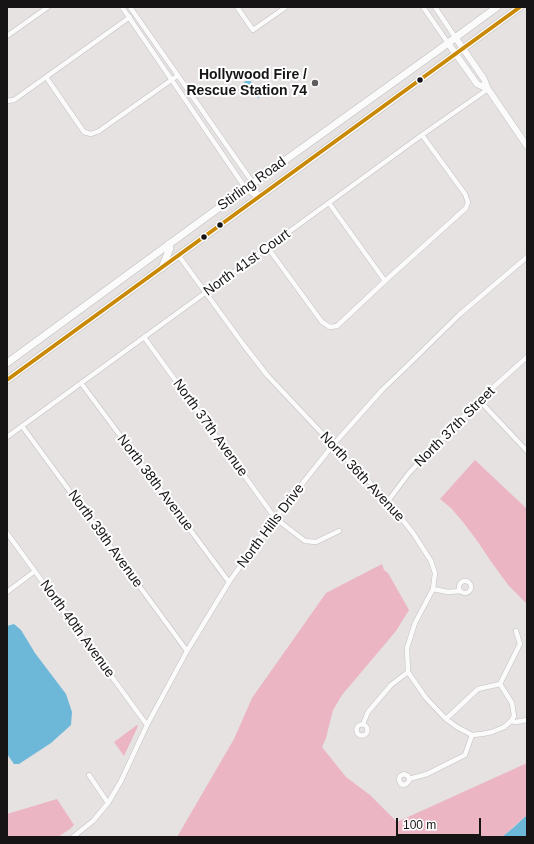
<!DOCTYPE html>
<style>
body{margin:0}
#map{position:relative;width:534px;height:844px;overflow:hidden;background:#e6e2e2;font-family:Helvetica,sans-serif}
canvas{display:block}
.frame{position:absolute;inset:0;border:8px solid #171415;pointer-events:none}
.scale{position:absolute;left:396px;top:818px;width:85px;height:18px;box-sizing:border-box;border:2px solid #171415;border-top:0;padding-left:5px;font-size:12px;line-height:14px;white-space:nowrap;color:#171415;-webkit-text-stroke:3px #fff;paint-order:stroke}
</style>
<div id="map">
<canvas width="534" height="844"></canvas>
<div class="frame"></div>
<div class="scale">100 m</div>
</div>
<script>
const ctx = document.querySelector('canvas').getContext('2d');
ctx.lineJoin = 'round';
function fillPath(path, color) { ctx.fillStyle = color; ctx.fill(path, 'evenodd'); }
const shape = rows => new Path2D(rows.map(r => 'M' + r).join(''));
function stroke(path, color, width, dash) { ctx.strokeStyle = color; ctx.lineWidth = width; ctx.lineCap = dash ? 'butt' : 'round'; ctx.setLineDash(dash || []); ctx.stroke(path); }
function label(font, color, halo, rows, align = 'center') {
  ctx.font = font + ' Helvetica,sans-serif'; ctx.lineWidth = 4; ctx.setLineDash([]); ctx.textBaseline = 'middle'; ctx.strokeStyle = halo; ctx.fillStyle = color; for (const [text, x, y, turn = 0] of rows) {
    ctx.save(); ctx.translate(x, y); ctx.rotate((+turn || 0) * Math.PI / 180); ctx.textAlign = isNaN(turn) ? turn : align; if (halo) ctx.strokeText(text, 0, 0); ctx.fillText(text, 0, 0); ctx.restore();
  }
}
fillPath(shape([
 [475,460,527,509,527,604,509,586,492,563,478,542,463,522,451,508,440,499],
 [382,564,384,570,388,573,409,610,396,631,342,695,333,710,326,738,322,747,346,777,370,795,397,822,527,763,527,815,502,837,177,837,234,739,252,698,326,593],
 [137,725,138,726,124,756,114,742],
 [57,799,74,825,70,829,58,837,7,837,7,814]
]), '#ebb5c4');
fillPath(shape([
 [249,79,257,90,260,88,264,94,258,98,250,87,247,88,243,83],
 [14,624,21,630,35,653,66,694,72,712,71,725,51,743,19,764,14,764,7,754,7,626],
 [527,815,527,837,502,837,514,827]
]), '#6db7d9');
const minor = shape([
 [122,7,246,189,259,198],
 [130,7,253,183,259,198],
 [237,7,253,30,286,7],
 [423,7,448,43],
 [435,7,455,37],
 [7,36,48,7],
 [46,77,84,132,91,134,99,131,177,76],
 [7,100,8,101,14,100,130,17],
 [329,203,385,281],
 [268,248,322,322,330,327,337,326,385,281,466,208,468,202,465,194,422,135],
 [179,256,243,344,267,375,333,445,388,501,413,533,431,561,435,573,433,589,415,623,407,648,408,672,426,698,446,719,457,727,472,735,482,734,492,732,504,727,511,721,514,716,512,703,500,684],
 [144,337,275,518,305,541,316,542,339,531],
 [81,383,229,582],
 [479,400,527,451],
 [22,426,187,651],
 [7,437,422,135,488,89],
 [388,501,409,473,479,400,527,357],
 [7,533,147,725],
 '459 587a6 6 0 1 1 12 0a6 6 0 1 1-12 0Z',
 [433,589,448,592,460,591],
 [7,592,35,571],
 [500,684,520,644,516,631],
 [446,719,478,689,500,684],
 [511,721,516,722,527,720],
 [363,724,368,712,391,685,408,672],
 '356.5 730a5.5 5.5 0 1 1 11 0a5.5 5.5 0 1 1-11 0Z',
 [89,775,108,803],
 [409,779,408,776,404,774,400,776,399,780,401,784,404,785,406,784,409,781,409,779,427,774,465,755,472,735],
 [73,837,93,821,108,803,121,781,147,725,187,651,229,582,275,518,333,445,382,390,407,366,459,315,527,257]
]);
const tertiary = shape([
 [455,37,484,79,488,89,527,146],
 [448,43,477,84,488,89]
]);
const primary = shape([
 [162,268,170,248,169,244],
 [7,363,209,215,440,49,497,7],
 [7,380,332,144,520,7]
]);
stroke(minor, '#c3c0c0', 5.5);
stroke(tertiary, '#c3c0c0', 7);
stroke(primary, '#c3c0c0', 8);
stroke(minor, '#fbfbfb', 4.5);
stroke(tertiary, '#fbfbfb', 6);
stroke(primary, '#fbfbfb', 7);
stroke(shape([
 [7,380,520,7]
]), '#ca8904', 4);
for (const [x, y, r, color] of [
 [420,80,3.5,"#171415"],
 [315,83,4,"#5f5c5d"],
 [220,225,3.5,"#171415"],
 [204,237,3.5,"#171415"]
]) { const dot = new Path2D(); dot.arc(x, y, r, 0, 2 * Math.PI); ctx.fillStyle = color; ctx.fill(dot); stroke(dot, '#fff', 1.5); }
label('bold 14px', '#171415', '#fff', [
 ["Hollywood Fire /",307,75],
 ["Rescue Station 74",307,91]
], 'right');
label('14px', '#171415', '#fff', [
 ["Stirling Road",252,184,-36],
 ["North 41st Court",247,263,-36],
 ["North 37th Street",455,427,-45],
 ["North 37th Avenue",210,428,54],
 ["North 36th Avenue",362,477,47],
 ["North 38th Avenue",155,483,53],
 ["North Hills Drive",271,526,-53],
 ["North 39th Avenue",105,539,54],
 ["North 40th Avenue",77,629,54]
]);
</script>
